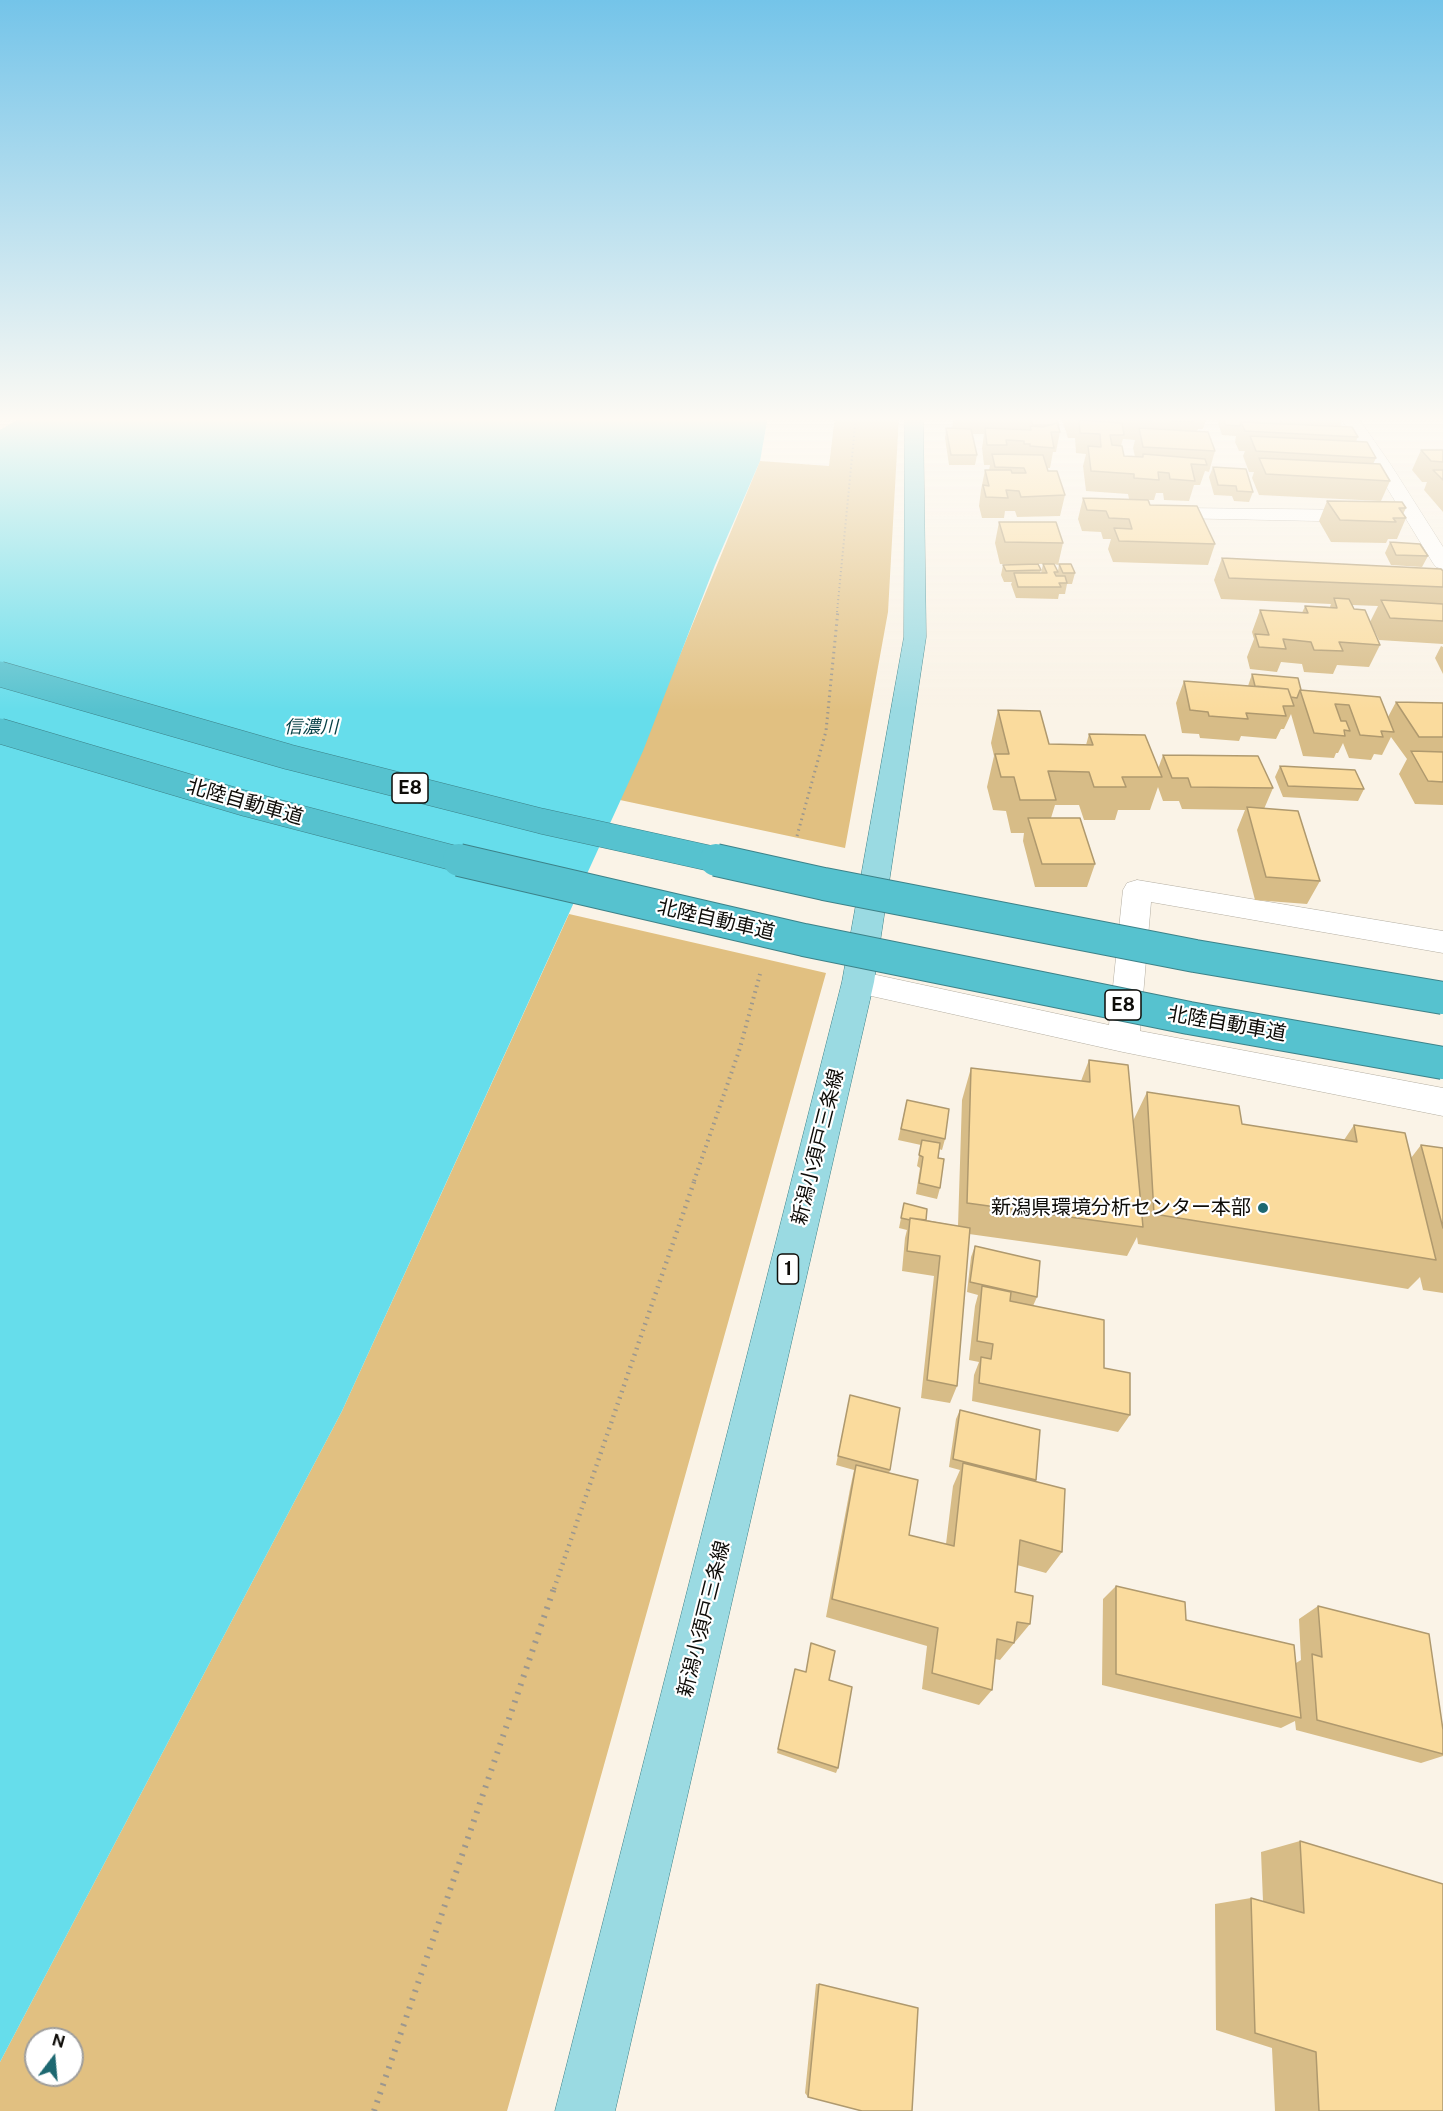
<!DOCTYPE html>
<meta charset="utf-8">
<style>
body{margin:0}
#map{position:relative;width:1443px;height:2111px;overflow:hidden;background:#faf3e7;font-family:"Public Sans",sans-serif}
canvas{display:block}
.north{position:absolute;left:24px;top:2027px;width:60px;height:60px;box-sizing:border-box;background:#fff;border:2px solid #9f9e9c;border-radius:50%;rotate:16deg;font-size:16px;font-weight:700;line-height:24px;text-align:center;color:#0e0c08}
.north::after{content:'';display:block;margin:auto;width:21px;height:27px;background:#1d6871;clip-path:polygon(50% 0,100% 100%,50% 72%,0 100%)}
</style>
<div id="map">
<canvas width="1443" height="2111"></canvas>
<div class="north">N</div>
</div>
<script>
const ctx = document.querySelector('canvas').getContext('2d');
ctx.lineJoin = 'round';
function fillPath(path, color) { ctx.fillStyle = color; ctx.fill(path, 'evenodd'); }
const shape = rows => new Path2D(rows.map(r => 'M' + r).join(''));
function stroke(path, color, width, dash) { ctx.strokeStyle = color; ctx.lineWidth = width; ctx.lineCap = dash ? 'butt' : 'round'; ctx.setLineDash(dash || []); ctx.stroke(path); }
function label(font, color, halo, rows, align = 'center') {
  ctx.font = font + ' "Public Sans","Noto Sans JP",sans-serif'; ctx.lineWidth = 4.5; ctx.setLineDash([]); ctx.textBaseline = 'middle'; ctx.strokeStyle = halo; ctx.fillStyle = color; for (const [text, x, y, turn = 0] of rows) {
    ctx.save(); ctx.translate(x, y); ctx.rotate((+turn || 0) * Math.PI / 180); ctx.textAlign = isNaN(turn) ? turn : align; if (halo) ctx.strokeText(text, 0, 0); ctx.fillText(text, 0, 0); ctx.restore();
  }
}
fillPath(shape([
 [835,416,899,416,888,612,845,848,620,800,760,461,829,466],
 [569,914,826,973,507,2111,0,2111,0,2062,342,1411],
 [36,2039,72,2039,72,2075,36,2075]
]), '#e1c081');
fillPath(shape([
 [24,416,768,416,760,461,715,565,643,751,342,1411,0,2062,0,430]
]), '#66ddeb');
const minor = shape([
 [1180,508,1367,510,1374,512,1377,516,1374,520,1367,522,1173,518,1170,514,1173,510,1180,508],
 [1137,880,1443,931,1443,953,1151,902,1140,1031,1443,1088,1443,1116,1123,1052,858,993,847,990,842,982,847,974,858,971,1109,1025,1123,890,1127,883,1137,880]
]);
const tertiary = shape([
 [1339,416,1357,416,1391,465,1443,547,1443,569,1436,567,1433,563,1373,465,1339,416]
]);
const primary = shape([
 [905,416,923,416,926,637,874,982,615,2111,555,2111,842,982,904,637,905,416]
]);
stroke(minor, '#b4aea2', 1);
stroke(tertiary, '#b4aea2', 1);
stroke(primary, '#3d8289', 1);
stroke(shape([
 [837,612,856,416]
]), '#9c978e', 2, [1, 3]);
stroke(shape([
 [797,836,826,731,838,610]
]), '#9c978e', 3, [1.5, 4]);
stroke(shape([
 [694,1181,740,1048,760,974]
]), '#9c978e', 4, [1.5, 4.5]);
stroke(shape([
 [554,1589,695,1179]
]), '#9c978e', 4.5, [1.5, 5]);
stroke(shape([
 [374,2111,554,1588]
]), '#9c978e', 6, [2, 7]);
fillPath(minor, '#fff');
fillPath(tertiary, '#fff');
fillPath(primary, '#9adae2');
const motorwayBridgeFar1 = shape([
 [0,674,289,757,541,821,722,861],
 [0,731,247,804,465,861]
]);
const motorwayBridge = shape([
 [459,860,804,940,1189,1018,1443,1063],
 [716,860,824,884,1195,956,1443,998]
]);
stroke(motorwayBridgeFar1, '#3d8289', 26, []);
stroke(motorwayBridge, '#3d8289', 34, []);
stroke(motorwayBridgeFar1, '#56c2cf', 25);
stroke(motorwayBridge, '#56c2cf', 32);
fillPath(shape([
 [954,416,1055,416,1059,425,1060,432,1056,452,1053,452,1050,468,1047,468,1048,471,1065,495,1060,516,1017,517,1015,511,1005,511,1004,518,982,518,979,506,981,490,985,470,989,470,990,465,984,465,982,448,984,434,972,434,977,455,975,465,949,465,945,438,946,428,952,429],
 [1061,416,1207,416,1203,429,1198,429,1197,431,1215,451,1209,472,1205,471,1200,485,1194,485,1189,501,1164,500,1163,493,1156,493,1154,500,1149,500,1150,505,1215,544,1208,565,1113,562,1108,549,1111,539,1103,539,1101,532,1082,531,1078,519,1083,498,1129,499,1128,494,1086,491,1083,466,1086,454,1076,453,1075,438,1068,438,1061,417],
 [1123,439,1135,440,1133,448,1135,457,1124,456,1121,446],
 [1221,416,1339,416,1342,420,1340,427,1358,437,1356,441,1376,458,1373,464,1390,481,1381,501,1259,495,1252,478,1254,472,1249,472,1243,456,1245,451,1239,451,1235,442,1236,436,1222,435,1218,423],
 [1421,450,1443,450,1443,512,1424,490,1427,482,1422,482,1412,470],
 [1213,467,1253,492,1249,502,1234,501,1232,496,1214,495,1209,477],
 [1327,501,1406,508,1403,514,1406,518,1397,539,1388,539,1386,543,1331,542,1319,521],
 [999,522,1063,543,1058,565,1054,564,1058,571,1059,564,1075,573,1072,584,1067,584,1065,594,1059,594,1058,599,1016,598,1011,584,1012,582,1004,582,1001,575,1003,565,1025,564,1000,564,995,543],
 [1038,564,1043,564,1041,573,1040,573,1041,570],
 [1390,542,1428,556,1422,567,1391,565,1385,553],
 [1222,558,1443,571,1443,644,1379,640,1370,622,1378,606,1352,605,1354,609,1380,645,1369,667,1337,665,1333,674,1304,672,1302,664,1281,662,1277,672,1250,669,1247,657,1254,639,1252,632,1260,610,1302,613,1305,606,1330,607,1331,604,1221,599,1214,580],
 [1441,646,1443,647,1443,674,1435,658],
 [1252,674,1301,690,1388,717,1396,702,1443,703,1443,805,1415,804,1399,774,1407,759,1391,737,1382,755,1374,754,1371,760,1349,758,1343,743,1338,753,1336,753,1334,758,1303,756,1291,714,1284,729,1281,729,1276,739,1241,736,1239,741,1200,738,1199,734,1182,733,1176,703,1184,681,1248,686],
 [998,710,1049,744,1086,745,1089,734,1158,769,1163,755,1273,788,1264,809,1320,881,1307,904,1255,900,1237,830,1245,810,1182,809,1179,801,1163,801,1158,787,1150,810,1118,810,1115,820,1084,820,1079,805,1055,805,1051,818,1095,864,1087,887,1035,887,1023,841,1024,833,1011,833,1006,811,993,810,987,787,994,756,991,743],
 [1280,766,1364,789,1358,801,1283,797,1275,777],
 [1089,1060,1133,1121,1147,1092,1242,1124,1344,1140,1354,1125,1411,1158,1421,1145,1443,1148,1443,1293,1423,1290,1420,1277,1408,1289,1138,1244,1137,1237,1127,1256,969,1234,957,1386,950,1403,921,1398,934,1276,902,1271,905,1238,907,1230,899,1228,904,1203,926,1220,958,1226,962,1100,971,1068,1081,1081],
 [907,1100,945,1139,942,1150,939,1149,938,1158,940,1188,937,1199,916,1194,920,1168,917,1166,921,1145,898,1140],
 [975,1246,1037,1297,1033,1306,1104,1368,1130,1415,1118,1432,972,1401,974,1375,979,1362,969,1360,975,1306,978,1295,967,1292,971,1257],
 [850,1395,890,1470,889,1473,909,1535,946,1544,953,1486,960,1470,949,1467,956,1419,960,1410,1036,1480,1035,1481,1062,1552,1046,1573,1017,1565,1015,1592,1030,1624,1000,1660,995,1659,992,1690,979,1705,922,1689,927,1646,826,1617,850,1489,854,1470,836,1465],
 [1116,1586,1186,1620,1296,1663,1301,1660,1299,1619,1318,1606,1443,1730,1443,1756,1421,1763,1296,1730,1295,1721,1281,1728,1102,1685,1103,1599],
 [811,1643,829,1680,838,1768,836,1773,777,1753,795,1669,806,1672],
 [1300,1841,1443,2111,1275,2111,1272,2048,1216,2030,1215,1904,1251,1898,1263,1901,1261,1852],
 [816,1984,819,1984,808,2097,805,2093]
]), '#d7bc87');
const building = shape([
 [957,416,975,416,975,417,958,417,957,416],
 [995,416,1029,416,1029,417,996,419,995,416],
 [1029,416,1055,416,1059,425,1058,425,1057,423,1051,425,1033,425,1029,416],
 [1072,416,1105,416,1106,419,1073,418,1072,416],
 [1126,416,1150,416,1152,421,1128,420,1126,416],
 [1170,416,1200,416,1201,418,1193,418,1194,422,1172,421,1170,416],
 [1222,416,1249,416,1251,422,1241,422,1240,426,1226,425,1222,416],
 [1255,416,1278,416,1282,424,1259,423,1255,416],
 [1281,416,1310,416,1312,420,1283,419,1281,416],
 [1314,416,1339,416,1342,420,1316,420,1314,416],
 [1079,420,1122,423,1124,435,1110,435,1112,445,1122,446,1124,456,1143,457,1143,454,1205,459,1207,465,1191,464,1195,481,1170,479,1169,473,1158,472,1159,480,1134,478,1134,474,1091,471,1088,446,1101,447,1100,434,1080,433,1079,420],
 [1241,422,1352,427,1358,437,1245,431,1241,422],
 [1057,423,1060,432,1051,432,1054,448,1030,446,1030,444,1024,444,1024,441,1006,440,1007,445,987,445,985,428,1031,430,1030,426,1043,427,1057,423],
 [946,428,971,429,977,455,951,455,946,428],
 [1139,428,1208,432,1215,451,1143,447,1139,428],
 [1250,436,1367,442,1376,458,1256,451,1250,436],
 [1421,450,1443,450,1443,462,1431,461,1421,450],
 [992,454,1043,455,1048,471,1057,471,1065,495,1021,497,1019,491,1006,490,1008,498,986,497,983,485,989,486,985,470,1011,470,1012,473,1026,473,1024,468,995,467,992,454],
 [1259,458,1380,464,1390,481,1266,474,1259,458],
 [1213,467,1246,469,1253,492,1237,491,1236,486,1218,485,1213,467],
 [1433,470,1443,470,1443,480,1433,470],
 [1083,498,1148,500,1150,505,1197,506,1215,544,1119,541,1114,528,1132,529,1129,519,1109,518,1106,511,1087,510,1083,498],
 [1327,501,1402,502,1406,508,1399,508,1406,518,1393,518,1396,522,1340,520,1327,501],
 [999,522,1056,522,1063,543,1005,542,999,522],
 [1390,542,1420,544,1428,556,1396,555,1390,542],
 [1222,558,1441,569,1443,571,1443,587,1229,578,1222,558],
 [1038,564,1041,570,1006,571,1003,565,1038,564],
 [1043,564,1054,564,1058,572,1054,572,1056,576,1065,576,1067,583,1059,583,1061,587,1018,587,1014,573,1047,573,1043,564],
 [1059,564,1071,564,1075,573,1063,573,1059,564],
 [1334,598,1349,599,1354,609,1365,610,1380,645,1339,642,1343,651,1314,650,1311,642,1283,639,1286,649,1259,647,1255,634,1269,635,1260,610,1308,613,1305,606,1337,608,1334,598],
 [1381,600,1443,604,1443,621,1390,618,1381,600],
 [1252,674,1298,678,1301,690,1300,690,1297,698,1291,697,1288,689,1255,686,1252,674],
 [1184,681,1288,689,1294,706,1283,706,1286,716,1246,713,1248,719,1209,716,1208,712,1190,710,1184,681],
 [1300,690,1380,697,1394,732,1381,731,1383,737,1360,735,1349,705,1335,704,1341,721,1346,721,1350,731,1344,730,1345,736,1314,733,1300,690],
 [1396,702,1443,703,1443,737,1419,737,1396,702],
 [998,710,1040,711,1049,744,1093,745,1089,734,1145,735,1162,777,1122,777,1126,787,1094,787,1089,772,1048,771,1056,800,1020,800,1014,777,1001,777,995,754,1009,754,998,710],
 [1411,751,1443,752,1443,782,1428,781,1411,751],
 [1163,755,1258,756,1273,788,1191,787,1188,778,1172,778,1163,755],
 [1280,766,1355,770,1364,789,1288,786,1280,766],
 [1247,807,1298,811,1320,881,1266,877,1247,807],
 [1028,818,1080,818,1095,864,1042,864,1028,818],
 [1089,1060,1128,1065,1143,1227,967,1203,971,1068,1090,1082,1089,1060],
 [1147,1092,1239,1106,1242,1124,1357,1142,1354,1125,1405,1133,1436,1260,1154,1214,1147,1092],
 [907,1100,949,1109,945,1139,901,1129,907,1100],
 [922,1140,940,1143,938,1158,944,1159,940,1188,919,1183,923,1157,919,1155,922,1140],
 [1421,1145,1443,1148,1443,1228,1421,1145],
 [904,1203,927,1209,926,1220,910,1218,910,1220,901,1218,904,1203],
 [910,1218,970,1228,957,1386,927,1380,940,1256,907,1251,910,1218],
 [975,1246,1040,1261,1037,1297,970,1282,975,1246],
 [982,1286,1011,1292,1010,1301,1104,1320,1104,1368,1130,1373,1130,1415,979,1383,981,1357,991,1359,993,1344,977,1341,982,1286],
 [850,1395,900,1408,890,1470,838,1456,850,1395],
 [960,1410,1040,1430,1036,1480,953,1459,960,1410],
 [963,1463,1065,1489,1062,1552,1020,1540,1015,1592,1033,1596,1030,1624,1017,1622,1014,1643,997,1639,992,1690,932,1673,938,1628,832,1599,856,1465,918,1480,909,1535,954,1546,963,1463],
 [1116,1586,1185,1602,1186,1620,1294,1645,1301,1718,1116,1674,1116,1586],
 [1318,1606,1429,1634,1443,1730,1443,1754,1317,1720,1312,1654,1322,1657,1318,1606],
 [811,1643,835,1651,829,1680,852,1687,838,1768,778,1749,795,1669,806,1672,811,1643],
 [1300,1841,1443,1884,1443,2111,1319,2111,1316,2052,1255,2033,1251,1898,1304,1913,1300,1841],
 [819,1984,918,2008,912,2111,862,2111,808,2097,819,1984]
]);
fillPath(building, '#fadb9d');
stroke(building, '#af996e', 1.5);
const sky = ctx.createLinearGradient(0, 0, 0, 711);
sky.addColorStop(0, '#74c4e9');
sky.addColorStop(0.59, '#fdfaf4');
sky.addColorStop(1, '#fdfaf400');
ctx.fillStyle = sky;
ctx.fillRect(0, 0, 1443, 711);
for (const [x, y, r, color] of [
 [1263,1208,6,"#1d6871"]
]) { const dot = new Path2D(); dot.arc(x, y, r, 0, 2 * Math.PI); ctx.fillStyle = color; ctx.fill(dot); stroke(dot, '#fff', 2); }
label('italic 18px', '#053f45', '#fff', [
 ["信濃川",311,727]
]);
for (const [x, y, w] of [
 [410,788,36],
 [1123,1005,36],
 [788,1269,21]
]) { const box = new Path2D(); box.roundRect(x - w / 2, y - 15, w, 30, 4.5); ctx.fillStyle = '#fff'; ctx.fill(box); stroke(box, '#0e0c08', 1.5); }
label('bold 18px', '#0e0c08', null, [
 ["E8",410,788],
 ["E8",1123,1005],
 ["1",788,1269]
]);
label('20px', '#0e0c08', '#fff', [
 ["北陸自動車道",245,802,16],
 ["北陸自動車道",716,920,13],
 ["北陸自動車道",1227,1024,10],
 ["新潟小須戸三条線",818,1147,-76],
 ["新潟小須戸三条線",704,1619,-76]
]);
label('20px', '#0e0c08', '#fff', [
 ["新潟県環境分析センター本部",1251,1208]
], 'right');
</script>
